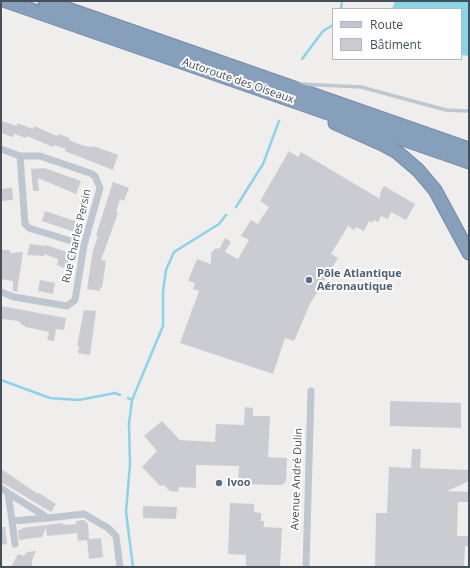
<!DOCTYPE html>
<meta charset="utf-8">
<style>
body{margin:0}
#map{position:relative;width:470px;height:568px;overflow:hidden;background:#f0eded;font-family:"Open Sans",sans-serif}
canvas{display:block}
.frame{position:absolute;inset:0;border:2px solid #46505a;pointer-events:none}
.legend{position:absolute;left:332px;top:8px;width:130px;height:52px;box-sizing:border-box;background:#fff;border:1px solid #b5b9bd;margin:0;padding:5px 7px;list-style:none;font-size:12px;color:#46505a}
.legend li{display:flex;align-items:center;gap:8px;height:20px}
.legend b{width:20px;border:1px solid #b5b9bd}
</style>
<div id="map">
<canvas width="470" height="568"></canvas>
<div class="frame"></div>
<ul class="legend">
<li><b style="height:5px;background:#bec7cf"></b>Route</li>
<li><b style="height:11px;background:#caccd2"></b>Bâtiment</li>
</ul>
</div>
<script>
const ctx = document.querySelector('canvas').getContext('2d');
ctx.lineJoin = 'round';
function fillPath(path, color) { ctx.fillStyle = color; ctx.fill(path, 'evenodd'); }
const shape = rows => new Path2D(rows.map(r => 'M' + r).join(''));
function stroke(path, color, width, dash) { ctx.strokeStyle = color; ctx.lineWidth = width; ctx.lineCap = dash ? 'butt' : 'round'; ctx.setLineDash(dash || []); ctx.stroke(path); }
function label(font, color, halo, rows, align = 'center') {
  ctx.font = font + ' "Open Sans",sans-serif'; ctx.lineWidth = 4; ctx.setLineDash([]); ctx.textBaseline = 'middle'; ctx.strokeStyle = halo; ctx.fillStyle = color; for (const [text, x, y, turn = 0] of rows) {
    ctx.save(); ctx.translate(x, y); ctx.rotate((+turn || 0) * Math.PI / 180); ctx.textAlign = isNaN(turn) ? turn : align; if (halo) ctx.strokeText(text, 0, 0); ctx.fillText(text, 0, 0); ctx.restore();
  }
}
fillPath(shape([
 [395,1,469,1,469,56,461,55,461,9,392,9]
]), '#8ad4e9');
stroke(shape([
 [341,9,342,1],
 [302,59,323,31,333,25],
 [236,207,263,164,279,121],
 [1,380,50,398,79,400,115,393,120,395],
 [128,398,132,400,129,424,130,464,126,512,133,567],
 [132,400,163,326,163,292,166,270,174,252,219,224,226,215]
]), '#8ad4e9', 2.5);
fillPath(shape([
 [1,121,17,126,17,123,33,129,34,126,57,136,58,134,70,138,69,140,84,146,96,147,118,155,113,170,65,151,66,149,54,145,53,147,27,136,26,138,14,134,13,137,1,133],
 [289,151,298,157,301,152,380,199,380,193,384,186,415,204,406,220,391,212,388,219,381,216,378,222,374,220,372,223,369,221,364,231,356,227,354,230,348,226,331,254,338,258,310,304,294,341,285,338,273,374,180,343,199,291,193,289,195,283,188,281,197,259,211,264,211,253,215,249,220,248,225,238,231,242,225,252,238,259,249,240,241,236,251,220,258,224,269,207,260,201],
 [44,168,81,181,76,194,38,178,39,191,33,191,31,169],
 [113,182,129,188,124,201,120,199,116,212,118,213,101,260,106,261,102,288,100,287,100,291,87,289,93,250,98,236,96,235],
 [12,188,13,200,1,201,1,189],
 [45,211,78,222,75,232,42,221],
 [30,244,45,246,46,245,73,254,70,264,66,262,64,268,57,265,58,259,44,254,44,256,27,255],
 [1,250,10,250,10,253,23,252,17,292,13,291,13,281,1,279],
 [40,280,55,283,53,294,38,291],
 [1,306,66,318,64,330,56,329,54,341,47,340,49,332,26,327,20,323,19,321,1,319],
 [84,310,96,311,90,355,78,353,79,346,77,346],
 [390,401,461,403,461,428,390,426],
 [245,407,253,408,253,416,270,416,268,457,287,458,286,482,281,485,238,484,239,466,196,465,196,488,179,487,178,492,170,491,164,485,160,486,142,467,157,451,144,436,162,421,180,440,215,442,216,424,244,425],
 [412,449,421,449,420,468,469,470,469,481,447,491,469,492,469,502,458,502,457,536,469,536,469,546,465,546,464,567,375,567,376,513,387,513,389,467,411,468],
 [1,469,38,494,39,493,56,504,51,512,1,482],
 [230,503,254,504,254,512,261,513,261,521,264,521,264,527,282,528,280,567,246,567,246,555,228,554],
 [143,506,177,507,176,519,143,518],
 [84,520,88,524,89,539,101,538,103,557,89,559,87,540,78,541,77,533,47,536,46,528,42,537,19,540,18,530,22,529,22,528,63,523,63,525,76,524,76,521],
 [1,527,5,527,7,544,1,545],
 [36,551,32,560,32,567,11,567,18,554,24,556,27,552]
]), '#caccd2');
const highway = shape([
 [6,1,469,162],
 [45,1,469,149],
 [335,123,382,144,397,152,418,170,435,190,469,253]
]);
stroke(highway, '#718aa7', 15);
stroke(shape([
 [299,84,361,87,446,110,469,111]
]), '#bec7cf', 3.5);
stroke(shape([
 [1,149,20,156,40,156,90,173,95,176,100,188,84,245,75,300,67,306,14,297,1,292],
 [20,156,25,224,29,228,84,245],
 [1,488,8,493],
 [48,518,8,493,12,521,48,518,84,514,108,528,116,536,120,567],
 [12,521,15,544],
 [306,567,311,391]
]), '#bec7cf', 7);
stroke(highway, '#869fbb', 13);
for (const [x, y, r, color] of [
 [309,280,4,"#5c6f8a"],
 [219,483,4,"#5c6f8a"]
]) { const dot = new Path2D(); dot.arc(x, y, r, 0, 2 * Math.PI); ctx.fillStyle = color; ctx.fill(dot); stroke(dot, '#fff', 1.5); }
label('11px', '#46505a', '#fff', [
 ["Autoroute des Oiseaux",238,81,19],
 ["Rue Charles Persin",77,236,-77],
 ["Avenue André Dulin",297,479,-88]
]);
label('bold 11px', '#4e5e75', '#fff', [
 ["Pôle Atlantique",317,274],
 ["Aéronautique",317,287],
 ["Ivoo",227,483]
], 'left');
</script>
